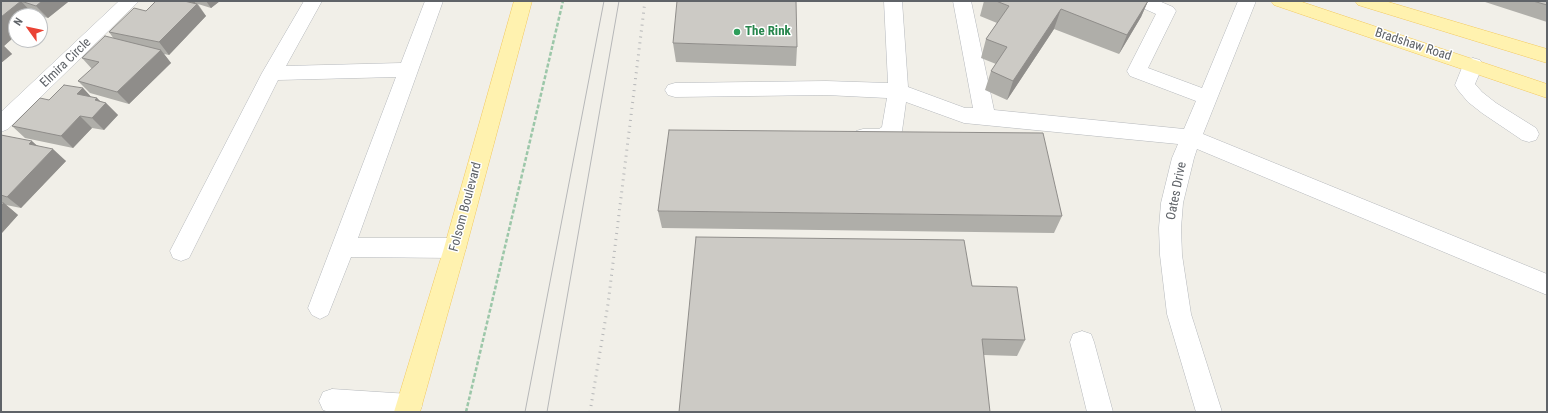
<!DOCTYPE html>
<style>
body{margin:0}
#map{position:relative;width:1548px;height:413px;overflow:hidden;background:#f1efe8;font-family:"Roboto Condensed",sans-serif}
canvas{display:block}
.frame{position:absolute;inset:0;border:2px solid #5f6368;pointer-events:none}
.north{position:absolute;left:8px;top:8px;width:40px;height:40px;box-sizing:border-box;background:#fff;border:1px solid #bfc1c3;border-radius:50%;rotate:303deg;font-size:11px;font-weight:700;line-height:16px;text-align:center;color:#5f6368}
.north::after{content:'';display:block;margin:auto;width:14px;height:18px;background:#ea4335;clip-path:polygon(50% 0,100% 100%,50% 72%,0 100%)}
</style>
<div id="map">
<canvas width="1548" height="413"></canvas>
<div class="frame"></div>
<div class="north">N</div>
</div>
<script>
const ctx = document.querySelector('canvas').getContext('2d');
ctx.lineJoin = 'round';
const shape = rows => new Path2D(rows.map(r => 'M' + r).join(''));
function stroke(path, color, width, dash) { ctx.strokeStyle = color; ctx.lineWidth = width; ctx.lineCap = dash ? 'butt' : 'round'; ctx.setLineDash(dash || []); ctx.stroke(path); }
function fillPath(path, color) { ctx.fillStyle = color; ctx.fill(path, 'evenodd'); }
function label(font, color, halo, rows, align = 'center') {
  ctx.font = font + ' "Roboto Condensed",sans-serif'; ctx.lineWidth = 3; ctx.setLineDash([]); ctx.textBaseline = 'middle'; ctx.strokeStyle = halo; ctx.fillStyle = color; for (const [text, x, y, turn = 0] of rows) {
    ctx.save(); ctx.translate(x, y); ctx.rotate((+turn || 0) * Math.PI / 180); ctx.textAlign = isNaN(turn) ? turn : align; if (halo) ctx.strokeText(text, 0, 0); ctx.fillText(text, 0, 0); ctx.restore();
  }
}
const minor = shape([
 [119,1,139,1,8,129,1,132,1,112,119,1],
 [304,1,322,1,286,66,401,63,425,1,443,1,358,238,455,238,463,241,466,248,463,255,455,258,351,257,328,315,320,319,312,315,308,308,396,77,278,80,189,258,181,261,173,258,170,251,262,73,304,1],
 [884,1,902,1,908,87,965,108,973,108,953,1,971,1,994,110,1184,129,1196,101,1130,76,1127,71,1156,14,1136,5,1133,1,1159,1,1173,7,1176,11,1148,68,1202,88,1238,1,1256,1,1203,134,1547,274,1547,295,1197,149,1194,158,1183,203,1181,228,1182,255,1191,314,1222,412,1196,412,1167,314,1160,255,1159,228,1161,203,1172,158,1178,144,964,123,906,102,902,131,899,137,890,143,883,145,863,145,856,143,853,137,856,131,863,129,879,129,882,127,887,98,826,95,675,97,668,95,665,90,668,85,675,83,826,81,888,83,884,1],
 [1473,58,1480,60,1483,65,1475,84,1482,92,1496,103,1536,128,1539,134,1536,140,1529,142,1522,140,1482,113,1468,102,1458,90,1455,85,1463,65,1466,60,1473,58],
 [1082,331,1091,334,1094,342,1113,412,1087,412,1070,342,1073,334,1082,331],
 [332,389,409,394,418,397,422,406,419,412,329,412,323,410,319,401,323,392,332,389]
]);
const major = shape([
 [514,1,532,1,466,248,420,412,394,412,444,248,514,1],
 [1271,1,1299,1,1547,84,1547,98,1274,5,1271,1],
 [1355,1,1385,1,1547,49,1547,63,1358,5,1355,1]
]);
stroke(minor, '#b5b8bc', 1);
stroke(major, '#f2c960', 1);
stroke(shape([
 [466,412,563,1]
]), '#9cc7a9', 2.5, [4, 2]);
fillPath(minor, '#fff');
fillPath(major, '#fff2af');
stroke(shape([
 [525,412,604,1],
 [547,412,619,1]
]), '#b6b7b8', 1);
stroke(shape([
 [590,412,608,304,645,1]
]), '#b6b7b8', 3, [1, 5]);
fillPath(shape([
 [1,1,67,1,68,2,48,18,33,14,9,33,14,37,4,46,12,54,1,63],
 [156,1,220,1,211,8,198,4,206,16,169,55,164,54,171,63,129,104,90,93,78,81,92,69,82,58,114,39,109,32,146,11],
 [984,1,1148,1,1141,17,1119,54,1054,29,1007,100,985,90,991,71,996,64,981,58,986,39,997,23,980,16],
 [1482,1,1547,1,1547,22],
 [673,43,797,47,796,66,676,62],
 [83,88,91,97,97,98,100,101,106,103,118,115,104,130,92,128,73,148,25,138,12,126,49,100],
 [1,135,37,145,66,161,21,208,6,205,18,215,1,234],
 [658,211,1062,216,1054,233,662,228],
 [972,286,1025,340,1017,356,984,355]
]), '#afaea9');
fillPath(shape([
 [21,1,33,14,31,16,16,16,16,27,9,33,14,37,4,46,12,54,1,63,1,17],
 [42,1,67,1,68,2,48,18,36,6],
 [185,1,194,1,196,4],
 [206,1,220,1,211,8],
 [1148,1,1141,17,1119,54,1127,35],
 [197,4,206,16,169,55,159,42],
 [1061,9,1054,29,1007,100,1013,81],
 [161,50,171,63,129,104,117,92],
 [83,88,94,100,77,94],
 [97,98,104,105,106,103,118,115,104,130,92,118,95,100],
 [80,116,92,128,73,148,61,136],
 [32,141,45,153,29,144],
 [53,149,66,161,21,208,7,197],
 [4,203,18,215,1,234,1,206]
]), '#8f8d8a');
const building = shape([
 [1,1,42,1,36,6,21,1,1,17,1,1],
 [156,1,184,1,197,4,159,42,109,32,134,8,146,11,156,1],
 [677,1,796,1,797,47,673,43,677,1],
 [996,1,1148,1,1127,35,1061,9,1013,81,991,71,1007,47,986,39,1009,6,996,1],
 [1533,1,1547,1,1547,5,1533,1],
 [105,36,161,50,117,92,78,81,99,62,82,58,105,36],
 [64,85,83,88,77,94,97,98,95,100,106,103,92,118,80,116,61,136,12,126,40,98,49,100,64,85],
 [669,130,1043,133,1062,216,658,211,669,130],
 [1,135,32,141,29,144,53,149,7,197,1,195,1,135],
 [1,203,4,203,1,206,1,203],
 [696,237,964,240,972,286,1017,287,1025,340,982,339,990,412,679,412,696,237]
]);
fillPath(building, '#cccac5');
stroke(building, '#8f8d8a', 1);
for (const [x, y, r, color] of [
 [737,32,4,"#2e9e5b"]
]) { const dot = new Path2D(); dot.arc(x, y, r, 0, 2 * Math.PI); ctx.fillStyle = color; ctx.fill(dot); stroke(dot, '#fff', 1.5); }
label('bold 13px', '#27864d', '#fff', [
 ["The Rink",745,32]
], 'left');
label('13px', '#5f6368', '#fff', [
 ["Bradshaw Road",1413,45,18],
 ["Elmira Circle",66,63,-44],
 ["Oates Drive",1177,191,-79],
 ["Folsom Boulevard",466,207,-75]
]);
</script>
